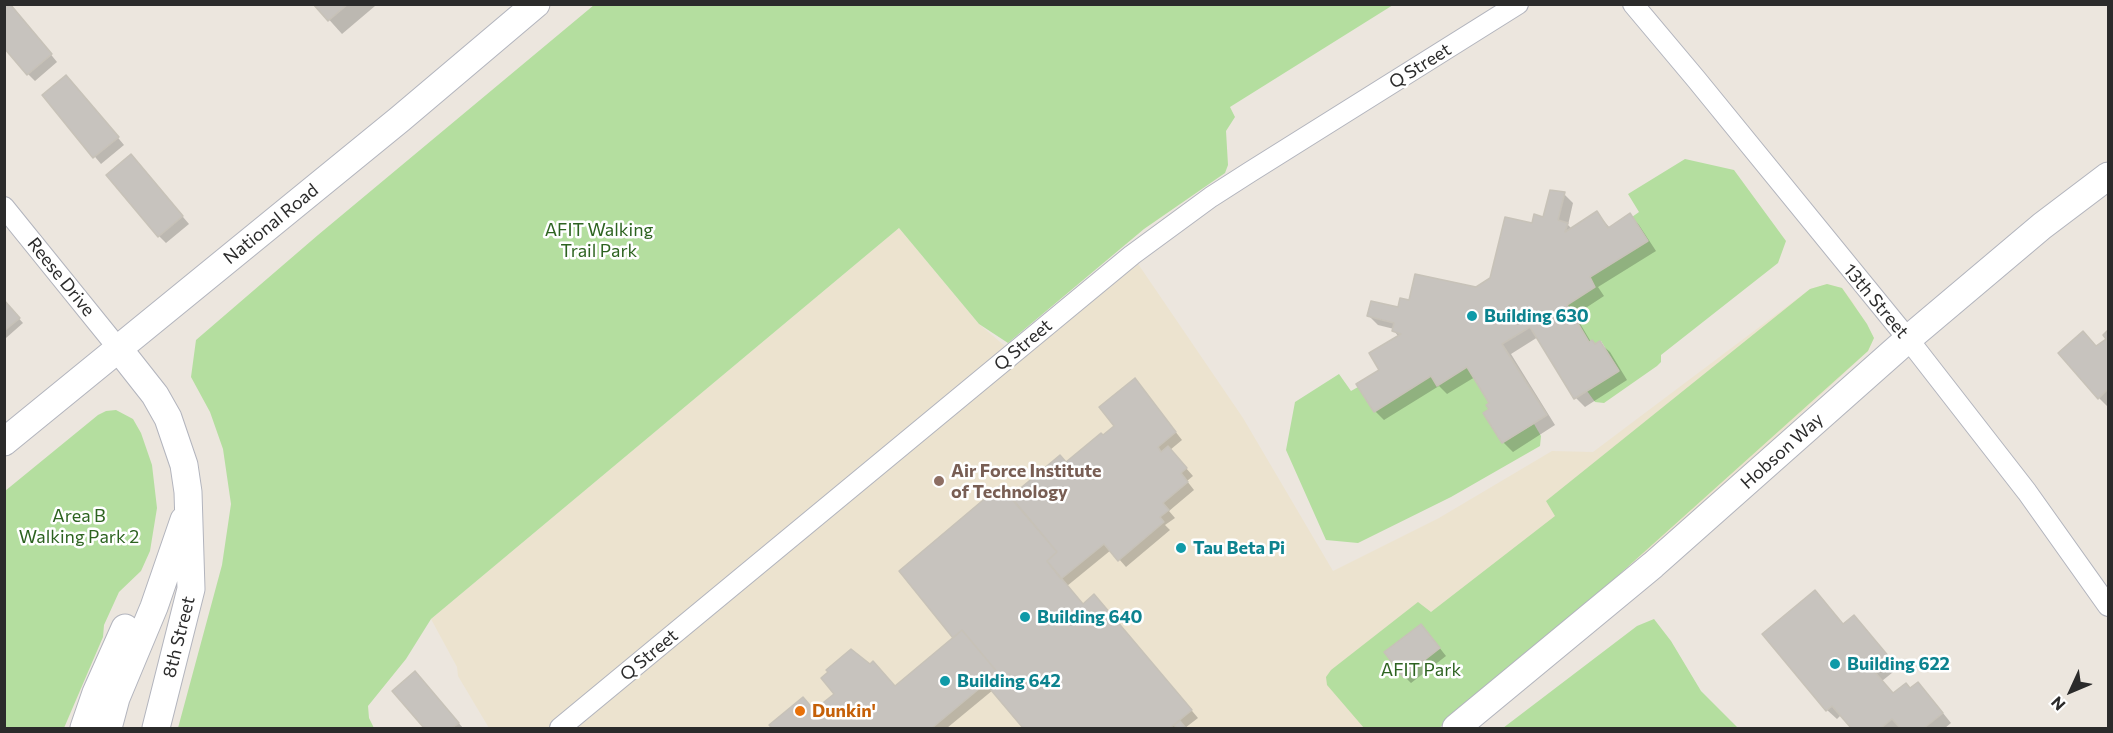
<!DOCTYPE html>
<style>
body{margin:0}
#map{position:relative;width:2113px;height:733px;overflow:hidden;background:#ece6de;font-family:Commissioner,sans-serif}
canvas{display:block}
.frame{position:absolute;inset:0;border:6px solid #2b2b2b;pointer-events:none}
.north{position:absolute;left:2041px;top:661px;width:60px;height:60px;-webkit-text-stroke:4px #fff;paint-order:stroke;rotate:226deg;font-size:16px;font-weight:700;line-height:24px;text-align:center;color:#2b2b2b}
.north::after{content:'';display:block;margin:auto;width:21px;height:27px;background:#2b2b2b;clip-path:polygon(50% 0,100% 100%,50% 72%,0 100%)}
</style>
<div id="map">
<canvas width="2113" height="733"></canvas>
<div class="frame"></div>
<div class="north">N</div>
</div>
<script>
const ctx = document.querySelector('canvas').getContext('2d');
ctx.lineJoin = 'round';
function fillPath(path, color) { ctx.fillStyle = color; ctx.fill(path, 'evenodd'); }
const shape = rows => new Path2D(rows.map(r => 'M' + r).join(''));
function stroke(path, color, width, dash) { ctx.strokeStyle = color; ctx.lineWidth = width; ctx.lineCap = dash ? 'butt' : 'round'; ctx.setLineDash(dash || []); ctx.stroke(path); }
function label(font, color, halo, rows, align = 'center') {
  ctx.font = font + ' Commissioner,sans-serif'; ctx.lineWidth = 5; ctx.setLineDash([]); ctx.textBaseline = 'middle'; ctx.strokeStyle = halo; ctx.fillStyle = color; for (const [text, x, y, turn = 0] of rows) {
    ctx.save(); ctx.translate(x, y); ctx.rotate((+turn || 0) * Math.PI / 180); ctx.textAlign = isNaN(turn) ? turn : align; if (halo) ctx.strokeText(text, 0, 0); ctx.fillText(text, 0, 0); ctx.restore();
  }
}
fillPath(shape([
 [899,228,979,324,1013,353,1132,255,1243,418,1333,571,1439,518,1552,451,1593,452,1810,289,1827,284,1842,288,1852,301,1874,338,1868,351,1646,559,1439,728,489,728,458,676,457,667,431,619]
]), '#ece3cf');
fillPath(shape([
 [594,5,1393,5,1230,107,1235,117,1226,131,1228,165,1225,173,1144,229,1008,343,979,324,899,228,431,619,406,659,368,706,369,718,374,728,178,728,222,565,231,504,223,449,210,412,191,377,196,340,318,235],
 [1685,159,1734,170,1786,241,1778,263,1661,355,1661,362,1657,366,1604,403,1595,402,1587,391,1619,370,1601,341,1595,344,1592,340,1589,342,1567,305,1595,287,1590,277,1632,217,1639,212,1628,194],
 [1827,284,1842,288,1867,324,1874,338,1868,351,1525,659,1439,728,1364,728,1327,685,1326,677,1331,670,1418,602,1431,612,1555,516,1546,501,1810,289],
 [1467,367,1489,403,1487,405,1489,409,1484,413,1502,443,1534,424,1541,436,1540,446,1451,497,1358,543,1326,540,1286,450,1295,402,1339,374,1351,391,1358,387,1374,411,1431,376,1437,385],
 [116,410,133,419,141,433,152,465,157,508,150,551,141,571,119,592,104,625,103,637,64,728,5,728,5,491,98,415,106,411],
 [1654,619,1671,641,1701,691,1738,728,1503,728,1637,626]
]), '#b4de9f');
fillPath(shape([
 [10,4,57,62,35,81,28,74],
 [315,4,374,4,375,6,342,34],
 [73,83,124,145,101,164,44,96],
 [137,163,189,224,166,243,159,236],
 [1564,194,1573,203,1568,225,1572,229,1597,213,1610,228,1630,215,1639,225,1656,251,1598,287,1604,296,1575,315,1591,342,1595,345,1600,343,1610,352,1627,380,1585,407,1576,398,1538,337,1511,354,1555,425,1513,452,1503,442,1485,413,1491,410,1491,404,1475,377,1447,394,1439,386,1384,420,1375,411,1381,370,1399,337,1394,331,1394,329,1378,325,1368,315,1399,309,1410,302,1476,289,1492,279,1533,224,1544,219],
 [4,302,23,323,6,338,4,336],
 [2108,332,2108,407,2099,398,2097,348,2108,339,2105,335],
 [1135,380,1182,440,1170,450,1193,476,1187,481,1194,490,1169,511,1175,518,1165,525,1170,530,1126,567,1111,550,1067,586,1083,605,1101,603,1198,718,1185,728,1025,728,993,690,947,728,774,728,771,726,895,688,955,638,1011,498,1066,464,1116,426],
 [1844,625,1863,626,1898,668,1882,681,1894,694,1911,690,1927,693,1951,723,1945,728,1853,728,1841,715,1837,719,1827,710],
 [1428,633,1446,656,1411,683,1404,676],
 [422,680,463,728,425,728,394,691]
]), '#0003');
const building = shape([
 [4,4,10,4,52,54,27,75,4,48,4,4],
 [313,4,348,4,328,21,313,4],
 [66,75,119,137,93,158,42,95,66,75],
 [131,154,183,216,158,237,106,175,131,154],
 [1550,190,1565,192,1558,220,1568,223,1565,232,1597,211,1608,228,1630,213,1648,241,1590,277,1595,287,1567,305,1589,342,1592,340,1595,344,1600,341,1619,371,1574,399,1530,327,1502,344,1547,415,1502,443,1483,413,1489,409,1486,405,1489,403,1467,367,1437,386,1431,376,1374,412,1356,384,1379,370,1369,353,1401,334,1392,331,1394,323,1367,316,1371,301,1398,307,1400,298,1409,300,1415,274,1476,287,1490,278,1505,217,1532,223,1534,214,1543,217,1550,190],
 [4,300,20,318,4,331,4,300],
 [2108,330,2108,389,2098,399,2058,353,2083,331,2096,346,2106,339,2103,335,2108,330],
 [1135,378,1176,432,1158,447,1161,452,1168,446,1187,468,1181,473,1188,482,1163,503,1169,510,1160,517,1164,522,1118,561,1104,544,1061,579,1047,561,1057,552,1010,497,1060,455,1066,462,1101,433,1103,435,1114,426,1099,407,1135,378],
 [1001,485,1057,552,1047,561,1083,604,1094,594,1192,710,1170,728,1023,728,985,683,998,673,962,630,953,638,899,571,1001,485],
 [1815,590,1843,624,1854,615,1890,658,1874,671,1893,693,1906,683,1910,688,1918,682,1943,713,1924,728,1900,728,1892,719,1881,728,1851,728,1832,706,1826,711,1762,634,1815,590],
 [1421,624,1440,648,1403,677,1384,652,1421,624],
 [962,630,998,673,932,728,772,728,769,725,803,697,814,710,834,694,821,678,828,672,826,670,851,649,870,664,873,661,895,686,962,630],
 [415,671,459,723,452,728,424,728,392,691,415,671],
 [1180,721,1186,728,1177,728,1174,725,1180,721]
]);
fillPath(building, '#c7c3be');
stroke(building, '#c7c2b8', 1.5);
const street = shape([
 [1633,4,1696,79,1908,339,2027,492,2108,606],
 [4,207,118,348],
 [560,728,1132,255,1211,197,1250,172,1518,4]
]);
const secondary = shape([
 [118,348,155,395,168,418,184,465,188,492,191,589,156,728],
 [4,442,400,119,536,4],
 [84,728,96,693,125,628],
 [108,728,116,698,154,607,184,520],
 [1456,728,1653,565,1908,339,2042,226,2108,176]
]);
stroke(street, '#b2b4bd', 22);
stroke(secondary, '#b2b4bd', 29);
stroke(street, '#fff', 20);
stroke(secondary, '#fff', 27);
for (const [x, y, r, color] of [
 [1472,316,6,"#0f9aa8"],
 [939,481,6,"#8d6e63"],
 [1181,548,6,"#0f9aa8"],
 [1025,617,6,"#0f9aa8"],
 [1835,664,6,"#0f9aa8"],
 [945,681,6,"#0f9aa8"],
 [800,711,6,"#e8710a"]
]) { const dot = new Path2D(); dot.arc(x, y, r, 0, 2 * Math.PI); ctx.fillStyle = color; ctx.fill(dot); stroke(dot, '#fff', 2); }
label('18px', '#2b2b2b', '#fff', [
 ["Q Street",1420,66,-32],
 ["National Road",271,224,-39],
 ["Reese Drive",61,277,51],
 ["13th Street",1876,301,50],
 ["Q Street",1023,345,-40],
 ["Hobson Way",1782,451,-42],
 ["8th Street",179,637,-76],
 ["Q Street",649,655,-40]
]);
label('18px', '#2d6320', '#fff', [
 ["AFIT Walking",599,230],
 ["Trail Park",599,251],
 ["Area B",79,516],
 ["Walking Park 2",79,537],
 ["AFIT Park",1421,670]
]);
label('bold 18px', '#0d838f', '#fff', [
 ["Building 630",1484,316],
 ["Tau Beta Pi",1193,548],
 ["Building 640",1037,617],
 ["Building 622",1847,664],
 ["Building 642",957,681]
], 'left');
label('bold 18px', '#785e54', '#fff', [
 ["Air Force Institute",951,471],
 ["of Technology",951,492]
], 'left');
label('bold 18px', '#c56008', '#fff', [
 ["Dunkin'",812,711]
], 'left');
</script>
